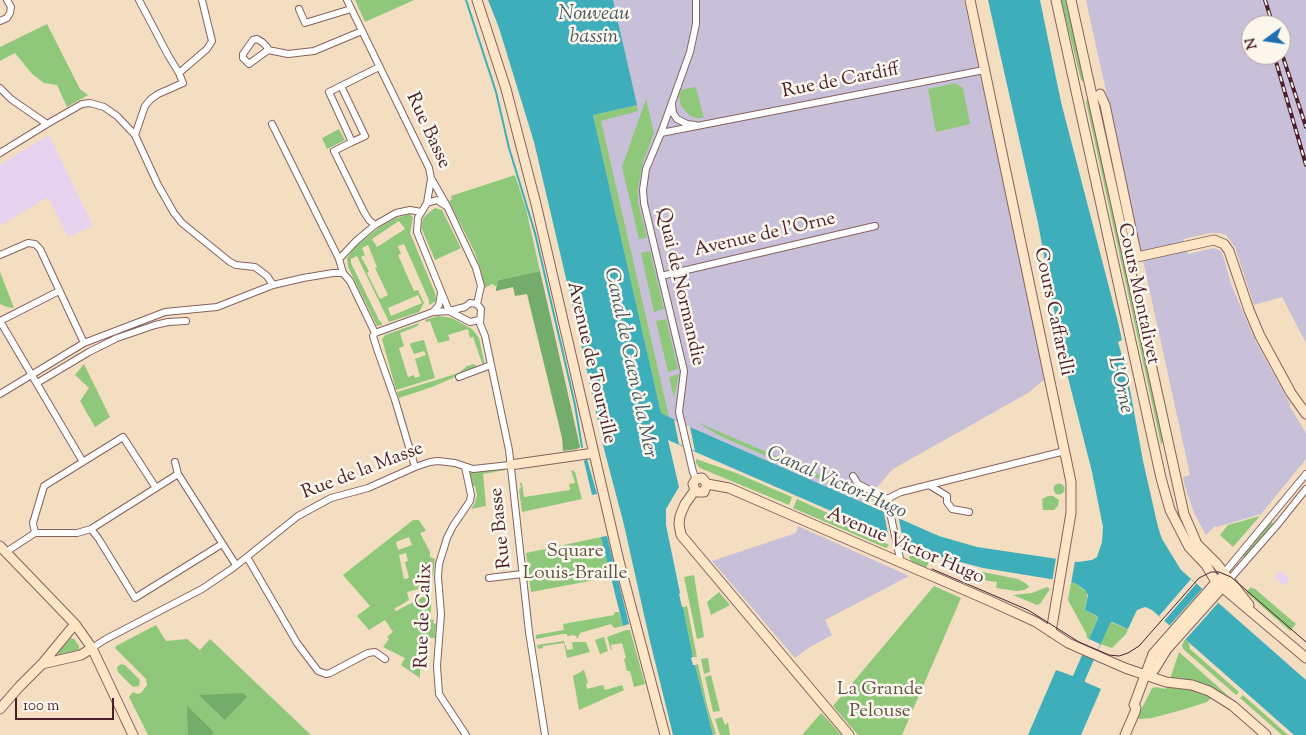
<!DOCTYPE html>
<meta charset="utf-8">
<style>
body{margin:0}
#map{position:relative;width:1306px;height:735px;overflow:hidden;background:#f3dec2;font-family:"Sorts Mill Goudy",serif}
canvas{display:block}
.north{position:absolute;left:1241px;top:15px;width:50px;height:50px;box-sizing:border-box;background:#fbf7ec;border:1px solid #b4a19f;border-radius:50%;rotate:256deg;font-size:14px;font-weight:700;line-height:20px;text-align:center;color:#4a1f2b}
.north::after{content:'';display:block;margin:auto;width:18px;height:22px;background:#1f6fb2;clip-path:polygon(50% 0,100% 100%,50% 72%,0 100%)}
.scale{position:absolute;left:15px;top:698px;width:99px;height:22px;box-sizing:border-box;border:2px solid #4a1f2b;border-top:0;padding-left:6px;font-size:15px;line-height:18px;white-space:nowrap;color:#4a1f2b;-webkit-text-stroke:4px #fbf7ec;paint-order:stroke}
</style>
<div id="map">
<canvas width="1306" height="735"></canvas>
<div class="north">N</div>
<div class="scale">100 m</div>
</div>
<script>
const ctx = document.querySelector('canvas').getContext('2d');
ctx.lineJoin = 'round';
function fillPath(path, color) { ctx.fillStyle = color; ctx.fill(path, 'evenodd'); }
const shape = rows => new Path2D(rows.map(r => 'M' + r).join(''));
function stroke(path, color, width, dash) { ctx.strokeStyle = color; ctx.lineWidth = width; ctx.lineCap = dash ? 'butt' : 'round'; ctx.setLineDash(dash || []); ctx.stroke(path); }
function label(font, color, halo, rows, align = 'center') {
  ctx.font = font + ' "Sorts Mill Goudy",serif'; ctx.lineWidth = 5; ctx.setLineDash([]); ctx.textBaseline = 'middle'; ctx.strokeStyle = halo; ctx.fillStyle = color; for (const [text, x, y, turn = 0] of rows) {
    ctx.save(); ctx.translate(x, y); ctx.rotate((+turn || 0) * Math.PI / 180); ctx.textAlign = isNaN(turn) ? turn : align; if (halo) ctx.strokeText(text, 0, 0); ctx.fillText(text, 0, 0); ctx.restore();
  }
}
fillPath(shape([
 [49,135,93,226,68,237,48,197,0,226,0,165],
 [1280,571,1289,578,1289,581,1285,586,1274,577]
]), '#e7d2ef');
fillPath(shape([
 [561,0,964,0,1045,379,1028,393,893,469,863,503,690,427,661,413,593,115],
 [1086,0,1306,0,1306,343,1282,297,1254,305,1235,247,1226,235,1220,233,1210,233,1183,239,1188,254,1214,248,1221,251,1224,259,1231,284,1255,340,1290,404,1290,407,1306,433,1306,459,1261,514,1217,527,1215,526,1206,535,1194,513,1186,490,1183,477,1190,475],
 [1251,25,1281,25,1281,55,1251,55],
 [798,526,909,576,825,620,832,635,808,648,795,658,712,561,796,533]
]), '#c8bfd8');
fillPath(shape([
 [355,0,414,0,365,22],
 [1061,0,1067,0,1084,82,1081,80],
 [47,24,80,89,88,95,67,107,57,85,44,83,32,74,15,53,0,61,0,47],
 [955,83,963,88,970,124,936,132,928,89],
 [695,87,696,88,704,118,696,118,690,116,681,106,679,97,681,90],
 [1096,97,1099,98,1173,440,1172,441],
 [646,99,654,133,643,162,638,189,638,202,647,238,639,239,622,167],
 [1087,99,1089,100,1163,442,1161,444,1086,102],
 [637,105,638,111,601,121,669,417,661,413,593,115],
 [339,129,345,140,327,149,322,138],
 [515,175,526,209,540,271,499,280,499,284,495,286,492,284,485,288,480,267,474,251,449,201,452,199,451,196],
 [435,208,442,210,461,248,435,260,421,227,423,219,427,214],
 [410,214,413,217,410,233,435,293,436,301,429,305,429,300,404,244,398,246,401,254,398,255,414,291,418,290,424,303,419,312,389,322,357,256,351,259,351,263,379,320,382,323,382,325,377,326,348,267,347,258,355,247,380,227,396,218],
 [399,221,405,229,377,247,372,239],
 [368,245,377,267,375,268,388,295,380,299,367,273,369,271,361,257,365,255,362,248],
 [418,295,422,303,391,316,388,308],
 [650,251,664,309,654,312,641,253],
 [0,272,14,308,7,307,0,304],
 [438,316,452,318,472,329,479,338,485,365,483,366,473,337,470,338,468,329,448,335,450,340,438,343,430,321,426,322,425,320],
 [666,319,678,369,668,372,656,321],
 [419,323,418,326,400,333,404,346,399,348,408,377,414,375,415,378,420,376,415,359,426,355,424,351,414,354,410,345,411,343,424,340,435,378,396,390,382,339,385,335],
 [84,364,110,417,95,427,80,401,89,388,75,375],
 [474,364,478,367,432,387,399,398,397,392,459,373,467,366],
 [679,374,674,398,669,377],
 [697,422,857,491,860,492,861,489,881,500,883,504,847,491,718,435],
 [696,459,736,473,792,497,789,505,700,468,696,463],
 [505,468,505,470,483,474,486,506,471,509,475,503,477,495,475,486,473,486,469,473],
 [571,470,575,472,582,499,522,512,519,489,521,488,520,483,522,483,524,497,570,490,569,484,575,483],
 '1053.5 489a5.5 5.5 0 1 1 11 0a5.5 5.5 0 1 1-11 0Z',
 [1048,496,1053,496,1059,500,1058,506,1054,510,1043,510,1042,499],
 [797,499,843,520,889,545,886,548,793,508],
 [1260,516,1233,547,1220,535,1228,525],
 [413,520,419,520,426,531,420,533,430,552,430,557,435,559,433,576,428,578,426,587,407,592,409,600,394,609,396,611,425,596,426,599,432,597,430,619,434,620,433,623,436,624,435,638,430,638,429,647,423,649,427,659,420,669,420,678,401,665,405,658,383,647,389,639,387,637,388,636,393,632,385,620,369,630,357,616,370,606,343,575],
 [409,537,412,545,398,550,396,542],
 [406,553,408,561,405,562,409,578,404,579,399,555],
 [1271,522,1275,525,1246,559,1242,555],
 [601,537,611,577,531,592,526,553],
 [910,554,929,562,926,568,912,562,909,557],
 [958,567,1018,579,1027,584,1029,587,1024,590,1017,591,996,588,997,582,988,581,958,568],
 [694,575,704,637,697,639,684,577],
 [1071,582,1075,583,1087,592,1087,598,1085,610,1098,617,1089,639,1086,637,1087,635,1068,600],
 [934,586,961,598,902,735,858,735,833,706],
 [1047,587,1050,589,1040,604,1037,605,1013,595,1032,593],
 [1251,587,1253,589,1254,588,1296,624,1290,631,1246,592],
 [719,592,730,605,711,615,707,602],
 [687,606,697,657,693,657,683,607],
 [615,612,619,612,623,626,614,628,611,624,580,633,578,638,576,638,577,636,571,635,570,636,567,636,567,634,562,634,536,639,536,635,564,630,563,624,614,615],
 [1110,622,1128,629,1126,634,1112,648,1100,644],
 [156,625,166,641,187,639,200,650,210,639,311,735,148,735,129,697,133,692,137,694,141,693,147,685,146,679,115,648,116,646],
 [626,630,630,630,645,684,634,687,630,671,627,671,624,659,626,658,622,643,611,645,612,650,611,650,607,637],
 [604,637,608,651,600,654,595,640],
 [71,638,74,639,79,646,79,650,58,656,58,651],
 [1185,639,1189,643,1190,649,1239,692,1236,695,1183,649,1182,645],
 [564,641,567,650,573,649,572,642,586,642,590,652,567,658,564,643,543,646,543,648,538,649,537,645],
 [1179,652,1243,709,1242,710,1170,679],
 [708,658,710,672,704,674,701,659],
 [121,664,125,665,140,680,139,686,133,687,118,672,117,667],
 [698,664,708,709,716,734,713,735,695,665],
 [584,670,588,683,586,684,587,689,603,685,605,690,622,685,624,690,579,710,573,676],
 [711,675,720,711,713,712,705,677],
 [1167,685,1193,689,1212,697,1207,702,1182,710,1152,718,1139,719,1138,716,1152,688,1156,687,1166,689],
 [1243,695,1288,735,1282,735,1240,698],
 [821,713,827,719,841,735,802,735],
 [722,717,725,725,728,722,730,735,720,735,715,719]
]), '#90c87b');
fillPath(shape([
 [540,271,580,447,577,449,563,451,562,438,527,294,515,296,513,287,496,291,496,288,499,280],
 [243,693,247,697,225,720,199,695],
 [187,706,214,732,211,735,188,735]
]), '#74ac6b');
fillPath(shape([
 [488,0,613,0,637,105,593,115,661,413,690,427,939,536,977,547,1078,562,1092,560,1097,557,1102,542,1103,527,1092,472,1062,354,1038,223,988,0,1040,0,1061,102,1118,322,1122,340,1118,342,1127,373,1143,461,1158,527,1162,539,1181,570,1306,680,1306,735,1294,735,1152,610,1145,607,1137,610,1128,629,1112,622,1110,623,1085,680,1085,682,1101,689,1081,735,1028,735,1056,670,1073,676,1098,618,1097,616,1085,610,1088,595,1085,590,1075,583,983,568,930,554,668,440,679,487,666,509,666,525,680,593,679,594,682,607,683,607,693,657,691,658,693,665,695,665,713,735,673,735,649,637,624,525,604,449,576,321,534,142,499,28],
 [587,459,597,494,592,495,584,461],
 [607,536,629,624,623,626,601,537]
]), '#3faebb');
fillPath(shape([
 [674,420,690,427,695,451,679,444],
 [883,508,886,512,898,514,904,546,889,539],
 [1056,558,1075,561,1071,584,1052,582],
 [1191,579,1196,584,1164,621,1159,616],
 [1202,589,1218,603,1185,640,1169,626],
 [1089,639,1100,644,1094,659,1082,655]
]), '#f3dec2');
stroke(shape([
 [466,0,496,92,509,148,535,233,575,405,582,447]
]), '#3faebb', 2);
const street = shape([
 [139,0,168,55,179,73,183,83,158,94,151,99,145,106,135,135,158,185,174,213,182,223,230,262,236,265,255,267,267,276,273,285],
 [347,0,429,168,431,178,447,206,476,268,481,286,477,304],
 [696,0,696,24,690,52,661,133,646,169,643,190,644,203,684,371,679,412,693,472,696,479],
 [299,9,305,23,351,9],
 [0,21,7,18,10,13,11,7,7,0],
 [268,50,267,47,262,42,257,39,253,40,243,54,243,58,249,64,268,50,288,54,314,51,362,31],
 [179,73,207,49,212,41,202,0],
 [341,86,365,136,352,142],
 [0,88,11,99,47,124],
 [672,104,673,113,677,119,687,124,695,125],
 [272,124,339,259,343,273,350,281,375,333,373,336,377,349,395,400,415,467],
 [661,133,984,70],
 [0,153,47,124,82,104,90,103,104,107,117,116,135,135],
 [431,179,427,203,418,218,417,232,449,311],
 [427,203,437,200,446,206],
 [375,225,369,220,364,212,334,151,352,142,329,92,379,67],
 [0,255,28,243,35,244,40,249,84,343],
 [339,259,356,241,375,225,396,213,410,210,421,212],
 [661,276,875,226],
 [449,311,470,322,479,320],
 [433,312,439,305,441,293],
 [0,321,83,462],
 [0,321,59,291],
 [375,333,433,312,449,311,465,307,470,303,477,304,481,309,480,324,485,336,509,450,529,632,545,735],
 [459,377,491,365],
 [37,383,89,352,117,338,155,325,168,322,186,321],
 [0,394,84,343,165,312,217,307,273,285,303,278,333,273,343,273],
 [175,462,178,474,236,565],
 [465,467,471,495,470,501,453,526,447,538,439,564,438,577,441,614,437,666,439,694,466,735],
 [853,476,858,484,887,499,901,563],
 [929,485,947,496,947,502,952,509,969,512],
 [887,499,901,492,1065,451],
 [91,529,98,538],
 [35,533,33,523,44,486,123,437,156,488],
 [100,541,135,598,222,544],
 [6,552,35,533,77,533,91,529,178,474],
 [247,557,297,643,318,671,326,674,330,673,368,653,375,652,385,659],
 [1224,573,1306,474],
 [489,578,522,574],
 [1229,580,1278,524,1306,489],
 [92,648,106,639,202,589,233,568,298,516,331,498,368,488,415,467,430,462,438,461,455,463,473,469,510,465]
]);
const secondary = shape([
 [477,0,506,89,536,204,619,561,665,735],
 [970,0,1071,482,1071,513,1051,632],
 [1056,0,1161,478,1170,510,1189,547,1206,565,1216,582,1306,658],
 [1071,0,1184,514,1197,544,1217,564,1249,605],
 [1100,94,1105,105,1137,257,1214,240,1224,244,1229,251,1249,310,1260,336,1291,393,1306,414],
 [510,465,594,453],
 [707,484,729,488,990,601,1036,622,1068,643,1125,668,1166,682,1192,685,1209,691,1233,706,1266,735],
 [695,490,685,504,680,516,679,524,681,535,849,735],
 [695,490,693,484,696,479,702,478,707,484],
 [695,490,698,492,704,492,707,484],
 [0,546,75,624,92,648,133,735],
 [42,664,81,655,92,648],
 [1146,675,1154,670,1167,649,1226,583],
 [0,709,19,687,42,664,75,624],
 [1125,735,1135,712,1136,708,1134,705,1153,654,1219,579]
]);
stroke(street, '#856260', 8);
stroke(secondary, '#856260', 11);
stroke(street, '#fff', 6);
stroke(secondary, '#fde5c5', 9);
stroke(shape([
 [932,569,1028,610,1079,642,1109,655,1119,656,1128,653,1139,646,1199,578,1211,572,1219,572,1231,577,1306,642]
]), '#4a1f2b', 1);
const rail = shape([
 [1265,0,1273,25],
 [1281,51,1306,127],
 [1274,55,1306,165]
]);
stroke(rail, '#4a1f2b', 4);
stroke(rail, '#fbf7ec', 2, [5.5]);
label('19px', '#4a1f2b', '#fbf7ec', [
 ["Rue de Cardiff",841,82,-11],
 ["Rue Basse",427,131,65],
 ["Avenue de l'Orne",765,236,-13],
 ["Quai de Normandie",679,287,77],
 ["Cours Montalivet",1137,294,78],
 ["Cours Caffarelli",1052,312,78],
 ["Avenue de Tourville",590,363,77],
 ["Rue de la Masse",363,472,-21],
 ["Rue Basse",502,528,-96],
 ["Avenue Victor Hugo",905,547,23],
 ["Rue de Calix",425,616,-88]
]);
label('19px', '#5f5243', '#fbf7ec', [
 ["Square",575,553],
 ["Louis-Braille",575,575],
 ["La Grande",880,691],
 ["Pelouse",880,713]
]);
label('italic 20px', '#465865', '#fbf7ec', [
 ["Nouveau",594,16],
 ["bassin",594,39],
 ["Canal de Caen à la Mer",629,363,78],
 ["L'Orne",1119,385,77],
 ["Canal Victor-Hugo",836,484,24]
]);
</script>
